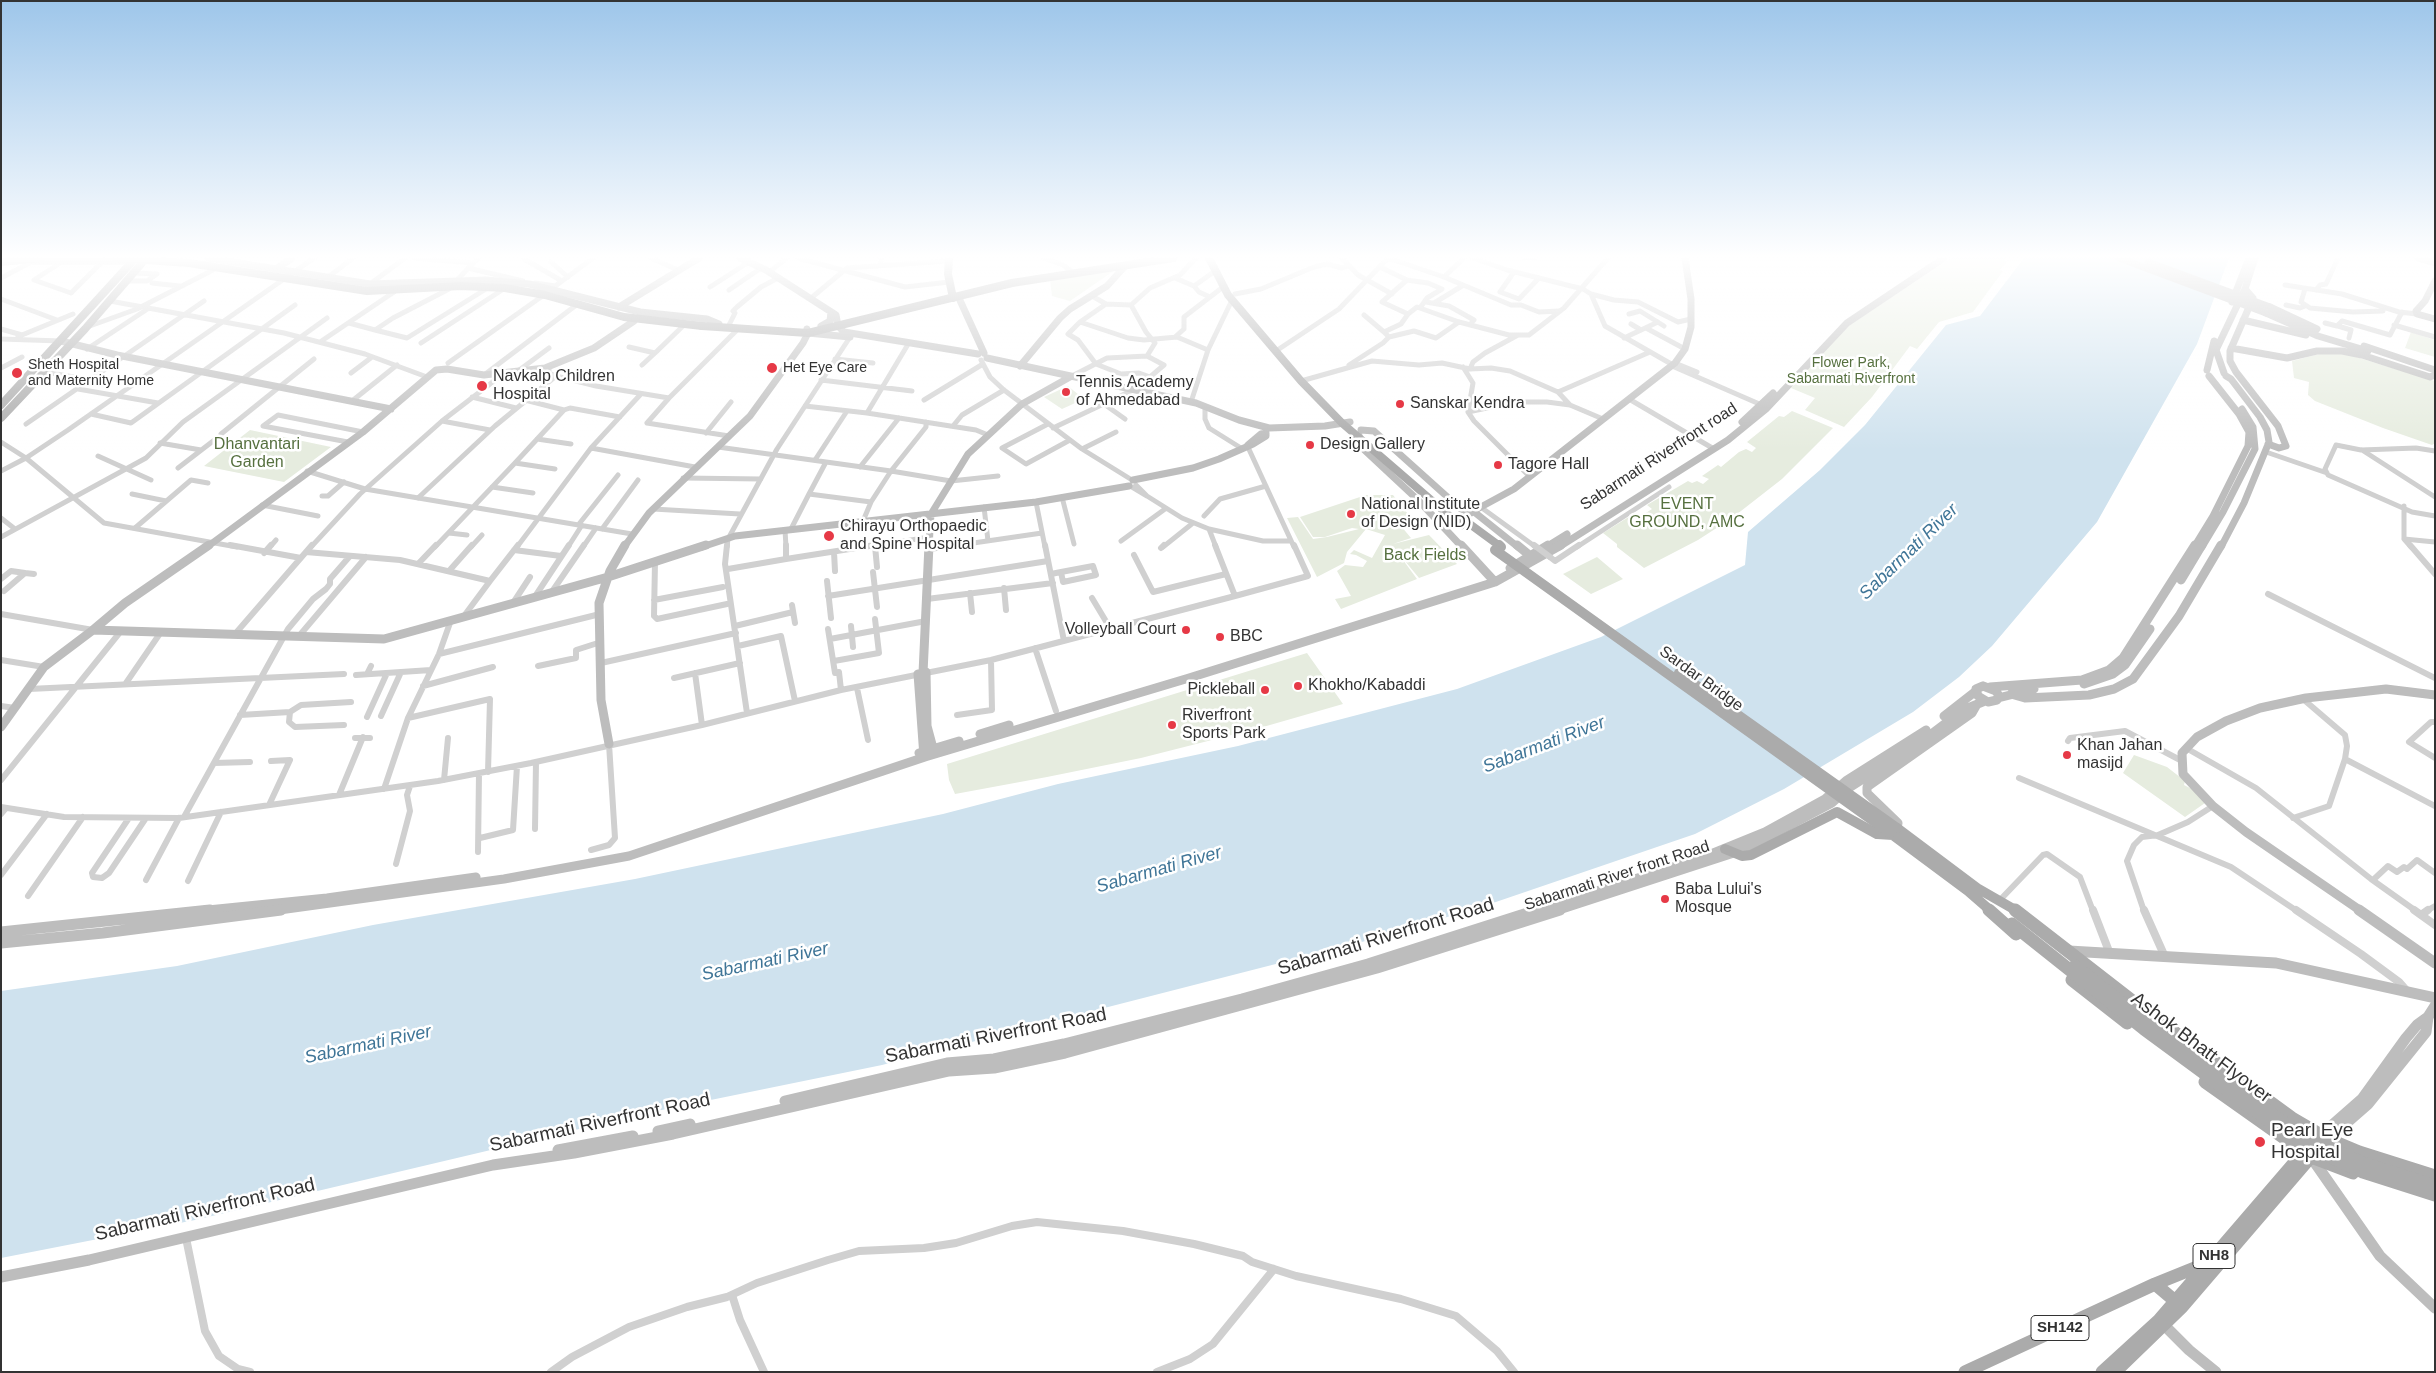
<!DOCTYPE html>
<style>
body{margin:0}
#map{position:relative;width:2436px;height:1373px;overflow:hidden;background:#fff;font-family:Helvetica,sans-serif}
canvas{display:block}
.frame{position:absolute;inset:0;border:2px solid #333;pointer-events:none}
</style>
<div id="map">
<canvas width="2436" height="1373"></canvas>
<div class="frame"></div>
</div>
<script>
const ctx = document.querySelector('canvas').getContext('2d');
ctx.lineJoin = 'round';
function fillPath(path, color) { ctx.fillStyle = color; ctx.fill(path, 'evenodd'); }
const shape = rows => new Path2D(rows.map(r => 'M' + r).join(''));
function stroke(path, color, width, dash) { ctx.strokeStyle = color; ctx.lineWidth = width; ctx.lineCap = dash ? 'butt' : 'round'; ctx.setLineDash(dash || []); ctx.stroke(path); }
function label(font, color, halo, rows, align = 'center') {
  ctx.font = font + ' Helvetica,sans-serif'; ctx.lineWidth = 5; ctx.setLineDash([]); ctx.textBaseline = 'middle'; ctx.strokeStyle = halo; ctx.fillStyle = color; for (const [text, x, y, turn = 0] of rows) {
    ctx.save(); ctx.translate(x, y); ctx.rotate((+turn || 0) * Math.PI / 180); ctx.textAlign = isNaN(turn) ? turn : align; if (halo) ctx.strokeText(text, 0, 0); ctx.fillText(text, 0, 0); ctx.restore();
  }
}
fillPath(shape([
 [1951,258,2006,258,2005,260,2008,261,2000,270,2003,271,1973,312,1939,322,1917,349,1910,346,1872,397,1844,427,1805,410,1815,398,1791,388,1832,343,1851,324],
 [1115,270,1070,301,1052,296,1050,279],
 [2411,332,2435,340,2435,357,2405,348],
 [2331,352,2353,356,2435,381,2435,443,2432,445,2383,428,2315,401,2308,395,2309,382,2294,378,2292,361,2319,354],
 [1068,386,1084,399,1062,409,1044,397],
 [1792,411,1833,428,1782,479,1732,518,1698,540,1644,568,1617,547,1617,544,1603,533,1635,513,1641,516,1652,509,1647,505,1688,481,1692,483,1697,481,1703,484,1709,479,1702,476,1718,465,1721,467,1739,452,1746,449,1752,452,1756,448,1747,442,1779,416,1784,417],
 [250,430,331,447,284,482,204,466],
 [1366,495,1393,495,1411,518,1396,520,1411,538,1393,544,1429,535,1457,564,1419,578,1395,549,1417,579,1341,609,1335,599,1351,596,1337,571,1345,565,1363,567,1367,561,1356,555,1350,554,1354,550,1372,558,1385,535,1366,529,1347,552,1344,563,1317,577,1287,518,1298,517,1313,539,1327,537,1359,529,1352,528,1325,537,1313,537,1300,517],
 [1597,557,1623,579,1591,594,1563,574],
 [1307,653,1343,704,1263,727,1141,758,1047,777,955,794,949,780,947,764],
 [2134,755,2167,767,2185,781,2184,785,2192,789,2205,803,2185,817,2123,773]
]), '#e6ecdf');
fillPath(shape([
 [2024,258,2229,258,2197,344,2097,522,1992,646,1959,677,1913,712,1784,789,1695,834,1490,904,1381,937,882,1065,647,1113,195,1220,1,1258,1,991,177,966,373,925,635,879,943,814,1058,784,1238,746,1457,689,1601,637,1745,565,1748,532,1820,470,1865,425,1946,325,1980,316]
]), '#cfe2ee');
stroke(shape([
 [414,258,473,263],
 [651,258,678,270],
 [798,258,905,287,949,282],
 [881,258,881,266],
 [1044,258,1063,265,1071,271],
 [1342,258,1358,275,1392,294],
 [1388,258,1444,277,1511,305,1521,305,1539,312,1559,311],
 [1473,258,1507,270,1583,289,1591,294,1605,326,1673,365],
 [1525,258,1534,258],
 [524,259,562,281],
 [63,261,34,280,71,293,104,260],
 [551,262,568,277],
 [468,268,523,281],
 [769,272,787,258],
 [1514,272,1500,292,1519,299,1539,278],
 [1444,277,1464,258],
 [1,278,33,261],
 [327,278,353,258],
 [1175,278,1194,286,1215,271],
 [457,280,478,258],
 [1407,280,1428,283,1442,289,1427,298,1420,308],
 [128,281,147,281,157,274,135,273],
 [152,283,180,286],
 [535,283,556,286],
 [370,284,405,258],
 [2285,285,2342,294,2399,312,2417,314],
 [1194,286,1199,292,1210,297],
 [554,287,593,258],
 [710,287,749,262],
 [2305,289,2301,302,2310,308,2353,312,2383,311],
 [729,290,761,268],
 [2316,290,2320,285,2326,284,2338,258],
 [1235,294,1261,289,1314,267,1327,264,1342,268,1348,266],
 [1591,294,1614,300,1638,302,1678,322,1691,319],
 [1092,296,1106,304,1131,305,1150,288,1180,275,1196,258],
 [1,299,57,320],
 [810,299,847,268,948,261],
 [110,301,284,333,365,354,427,377],
 [1426,302,1449,306,1474,320,1472,322],
 [1434,303,1462,286],
 [1106,304,1080,322,1068,334,1078,340,1096,364,1121,374,1139,373,1150,377,1164,365,1147,356],
 [2286,305,2300,308,2305,306],
 [1408,314,1417,307,1459,322,1509,335,1529,335,1564,308,1608,258],
 [1629,314,1640,311,1664,326],
 [1364,315,1384,332],
 [1080,322,1128,338,1144,340,1177,337,1208,350,1191,402],
 [349,323,375,330,393,318,449,289],
 [2325,323,2337,326,2342,321,2390,335,2402,312],
 [1631,324,1641,330],
 [729,325,735,313,733,311,737,307,761,287,778,278],
 [2394,325,2435,337],
 [2338,326,2351,330,2349,338],
 [87,327,137,309,213,270],
 [1646,328,1685,349],
 [1,329,22,335,18,337],
 [375,330,407,338,486,289],
 [22,335,73,314],
 [1175,337,1184,329,1184,317,1223,287],
 [1389,337,1414,331,1436,338,1459,322],
 [1624,338,1658,322],
 [1,339,61,341],
 [320,342,394,292],
 [421,343,502,290],
 [907,346,867,413,976,430,988,435],
 [629,347,655,353,683,326],
 [87,349,149,308],
 [1279,349,1339,309,1388,258],
 [1208,350,1232,300],
 [835,359,873,363],
 [981,360,990,377,1004,390,1082,449,1132,480],
 [448,363,541,297],
 [1675,363,1697,372],
 [642,365,655,353],
 [1349,365,1383,343,1389,337,1384,332,1401,324,1408,314,1382,302,1407,280,1380,267],
 [1672,366,1764,406],
 [1463,367,1473,383,1468,412,1515,402,1547,402,1570,405,1603,419],
 [1,368,22,357],
 [1470,369,1473,362,1485,353,1518,335],
 [518,371,549,348],
 [45,372,91,380],
 [351,373,372,357],
 [484,375,575,306],
 [556,376,596,386,669,398,738,329],
 [1070,377,1107,358,1147,356,1155,343,1146,332,1131,305],
 [821,380,912,391],
 [1301,381,1372,361,1419,365,1442,363,1470,369,1491,368,1510,371,1558,392,1650,352],
 [78,389,158,403],
 [1558,392,1570,405],
 [640,395,591,448,695,467],
 [472,397,516,408],
 [669,398,647,423,729,436],
 [1629,399,1714,449],
 [525,400,564,410,515,463,555,469],
 [924,400,983,364],
 [352,401,397,365],
 [1104,404,1125,419],
 [805,406,867,413],
 [1205,407,1205,419,1209,428,1241,448],
 [564,410,570,408,620,417],
 [1468,412,1474,421,1530,477],
 [91,414,131,423,295,305],
 [442,421,490,430],
 [926,422,926,427,891,471,951,481,998,476],
 [26,424,204,301],
 [1048,424,1002,448,1026,464,1070,440],
 [953,426,962,415,1004,390],
 [1053,428,1133,390],
 [706,433,731,402],
 [221,434,314,359],
 [537,439,571,444],
 [1,442,26,458,104,523,237,547],
 [348,442,263,426,278,415,363,432],
 [160,443,201,450],
 [1247,445,1294,547],
 [718,447,891,471,871,502,863,521],
 [1082,449,1116,432],
 [2362,450,2435,497],
 [2435,451,2416,448,2361,450,2336,445,2325,469,2328,475,2412,512,2435,516],
 [2266,452,2327,473],
 [98,456,151,480],
 [815,460,847,411],
 [826,462,809,494,871,502],
 [860,467,899,418],
 [178,468,217,438],
 [1,471,26,458,68,430,314,258],
 [307,471,365,489,632,534],
 [683,478,761,479],
 [492,487,533,493],
 [1132,487,1147,496,1136,485],
 [132,494,166,501],
 [322,496,328,496,344,482],
 [1147,496,1182,518,1209,529,1216,547],
 [1062,497,1074,544],
 [418,498,495,426,556,376,549,373,549,367],
 [1036,502,1045,547],
 [262,505,318,516],
 [2404,506,2404,539,2435,542],
 [984,507,988,541],
 [1482,508,1533,545],
 [653,509,740,514],
 [1204,516,1220,499,1266,486],
 [1,518,15,529],
 [579,524,618,475],
 [135,528,191,480,208,483],
 [602,529,638,480],
 [791,529,809,494],
 [1209,529,1263,541,1291,541],
 [785,530,786,547],
 [449,533,467,535],
 [1,537,146,458,183,422,327,318],
 [2404,539,2411,547],
 [1121,541,1165,509],
 [270,547,276,540],
 [311,547,360,494,442,421,503,374],
 [435,547,515,463],
 [471,547,482,535],
 [517,547,591,448],
 [568,547,582,525],
 [583,547,596,528],
 [727,547,728,539,777,449,852,334],
 [866,547,930,537],
 [946,547,1042,533],
 [1163,547,1193,523],
 [1577,547,1669,487]
]), '#d0d0d0', 5);
stroke(shape([
 [230,545,301,558],
 [727,545,725,564,747,713],
 [1045,545,1064,641],
 [2410,545,2435,574],
 [875,546,877,567],
 [1161,548,1164,545],
 [930,549,955,545],
 [514,550,561,556],
 [306,552,400,560,490,581,464,616],
 [834,552,835,571],
 [264,553,271,545],
 [1134,555,1153,592,1226,574],
 [1550,557,1555,561,1579,545],
 [786,559,875,545],
 [655,562,654,616,657,619,727,604],
 [418,564,436,545],
 [1093,566,1096,575,1063,582,1061,572,1093,566],
 [728,569,786,559,786,545],
 [449,571,472,545],
 [873,572,877,607],
 [25,573,34,574],
 [1051,574,1061,572],
 [1,579,11,571,25,573,4,591],
 [490,581,518,545],
 [827,581,831,618],
 [1004,588,1006,610],
 [551,593,584,545],
 [970,593,972,612],
 [2268,594,2435,678],
 [828,596,1048,561],
 [1235,596,1308,576,1294,545],
 [534,598,569,545],
 [1092,598,1110,628],
 [927,599,1053,583],
 [654,600,723,587],
 [513,603,530,577],
 [792,605,795,623],
 [1,614,93,630],
 [735,626,793,612],
 [851,626,853,647],
 [828,629,835,673,839,672,841,690],
 [235,634,312,545],
 [299,636,366,557],
 [830,639,926,621],
 [738,646,781,636,795,701],
 [1035,648,1056,711],
 [439,654,600,614],
 [1,660,44,667],
 [834,661,879,653,875,619],
 [601,663,736,633],
 [538,666,576,658,576,650,601,642],
 [695,673,702,725],
 [367,674,371,666],
 [356,675,431,670],
 [674,678,740,663],
 [126,683,161,632],
 [423,686,493,667],
 [857,688,868,740],
 [29,689,344,674],
 [1,706,15,708],
 [290,712,289,722,295,727,344,725],
 [240,715,290,712,301,705,351,702],
 [957,715,992,710,991,660],
 [381,716,401,672],
 [367,717,387,673],
 [408,718,490,699,488,772],
 [2435,722,2431,722,2409,742,2435,758],
 [355,738,370,738],
 [2068,741,2070,738,2125,731,2182,761],
 [2186,748,2256,788,2371,879,2416,911],
 [2345,759,2435,806],
 [214,763,250,762],
 [2019,778,2231,867,2297,911],
 [1,780,121,631],
 [444,780,448,738],
 [384,789,408,718,439,654,451,620],
 [339,795,363,737],
 [269,805,290,760,271,761],
 [1,807,64,817,179,818,438,781,531,763,702,725,841,690,991,660,1235,596,1215,545],
 [1,814,6,808],
 [184,817,288,629,313,599,326,589,330,584,330,579,350,556],
 [129,818,92,873,93,877,102,878,109,873,146,818],
 [2293,818,2329,806,2345,759,2347,746,2345,735,2303,699],
 [535,829,536,762],
 [480,838,513,830,517,766],
 [591,850,609,845,615,838,609,744],
 [478,852,479,773],
 [396,864,410,811,407,795,410,786],
 [1,875,47,814],
 [146,880,179,818],
 [2373,880,2388,866,2397,872,2404,867,2407,869,2417,860,2435,873],
 [188,881,221,812],
 [28,896,83,817],
 [1999,901,2043,855,2047,854,2080,877,2093,911],
 [2144,911,2127,861,2134,845,2142,837,2158,835,2188,822,2213,806],
 [2426,911,2435,906]
]), '#d0d0d0', 6);
stroke(shape([
 [2093,910,2110,954],
 [2144,910,2165,957],
 [2296,910,2361,954,2399,982,2406,990],
 [2414,910,2435,925],
 [2421,915,2428,910],
 [186,1238,205,1331,219,1356,238,1369,250,1372],
 [732,1295,740,1320,764,1372],
 [551,1372,572,1357,629,1327,687,1307,727,1297,757,1283,828,1260,859,1251,924,1248,956,1243,1012,1226,1037,1222,1123,1231,1194,1244,1243,1256,1252,1262,1296,1276,1401,1299,1456,1316,1497,1351,1514,1372],
 [1157,1372,1190,1359,1213,1344,1274,1269]
]), '#d0d0d0', 8);
stroke(shape([
 [208,258,370,284,486,280,529,284,640,312,707,319,719,324],
 [740,258,766,270,836,315,838,326,844,332,978,354],
 [2418,258,2435,263],
 [33,261,123,261],
 [276,269,292,258],
 [2435,281,2425,301,2416,311,2417,314,2435,319],
 [2245,289,2253,298,2230,351,2230,361,2236,372,2278,426,2286,446,2279,448,2268,444],
 [958,296,984,353],
 [2232,302,2249,258],
 [619,307,699,258],
 [2270,307,2317,329],
 [2266,313,2318,336,2368,351],
 [2243,320,2306,335],
 [821,326,830,321,831,312],
 [808,333,850,337],
 [61,341,117,355,391,409],
 [2364,346,2435,370],
 [2231,348,2287,358,2317,351,2342,351,2362,355,2430,377,2435,375],
 [987,358,1196,403,1239,420,1269,428,1325,426,1350,422],
 [1020,366,1060,318,1070,309,1107,286,1126,265],
 [2207,370,2214,341],
 [2224,373,2216,350,2245,289,2255,258],
 [1742,422,1773,393],
 [1361,430,1374,431,1453,502],
 [1359,436,1356,441,1359,445,1419,501,1462,547],
 [1133,480,1193,468,1219,459,1253,444,1266,436,1266,433,1261,434,1248,445],
 [1471,513,1461,509,1453,502,1473,511,1518,547],
 [1444,527,1514,489,1675,363,1685,349,1691,327,1691,299,1685,258],
 [207,547,363,432,436,370,447,369,484,375,545,368,594,348,634,321],
 [624,547,649,513,750,416,803,343,808,333,807,329],
 [702,547,735,536,1036,502,1129,486],
 [929,547,931,514,968,454,1022,404,1070,377],
 [1546,547,1567,534],
 [1559,547,1728,440,1766,409,1847,323,1944,258],
 [2194,547,2213,516,2248,446,2249,432,2239,414,2209,376],
 [2202,547,2223,512,2255,449,2253,427,2242,409],
 [2221,547,2244,503,2269,442,2267,430,2260,417,2231,379,2226,376]
]), '#bdbdbd', 7);
stroke(shape([
 [209,545,125,603,93,630,384,639,608,577,706,545],
 [1461,545,1495,582],
 [1517,545,1534,559],
 [1510,568,1548,545],
 [2181,580,2202,545],
 [926,672,927,726,934,752],
 [923,673,929,545],
 [918,674,924,757],
 [2084,684,2113,674,2125,665,2150,629],
 [1983,686,1996,691,1999,696,1997,700,1988,702,1978,696,1976,689,1983,686],
 [1990,687,2082,680,2109,670,2123,658,2195,545],
 [2011,694,2025,698,2089,695,2114,689,2133,679,2179,616,2221,545],
 [1998,698,2034,689],
 [1944,716,1976,691],
 [1,727,44,667,93,630],
 [980,734,1009,725],
 [609,744,601,700,599,603,610,571,625,545],
 [919,753,959,741],
 [1897,828,1898,823,1867,793,1867,787,1972,713,1976,706],
 [198,911,327,898,476,877],
 [272,911,504,879,629,856,925,757,1189,678,1495,582,1561,545],
 [1533,911,1701,858,1765,832,1825,799,1847,780,1926,730],
 [1556,911,1743,850,1832,803,1849,788,1918,744,1963,710,1985,701],
 [2361,911,2246,832,2213,806,2183,774,2182,753,2197,737,2226,721,2260,708,2306,698,2386,689,2435,695]
]), '#bdbdbd', 9);
stroke(shape([
 [2359,910,2435,963],
 [1,932,210,910],
 [1,943,103,933,281,910],
 [2069,951,2276,963,2435,998],
 [785,1101,947,1063,994,1059,1064,1044,1242,999,1368,964,1537,910],
 [658,1131,690,1124],
 [2321,1135,2362,1099,2406,1038,2417,1025,2428,1017,2435,1006],
 [2328,1139,2368,1104,2426,1032,2428,1017],
 [558,1150,633,1136],
 [2311,1157,2380,1256,2435,1308],
 [1,1277,89,1260,493,1165,574,1153,673,1134,949,1071,994,1068,1065,1053,1377,968,1560,910],
 [2161,1322,2189,1350,2216,1372]
]), '#bdbdbd', 11);
stroke(shape([
 [949,258,948,274,953,298],
 [1209,258,1228,295,1301,381,1342,423,1452,518],
 [1,262,41,258],
 [702,326,808,333,1012,283,1173,258],
 [1,405,131,263],
 [1,418,85,329,142,263],
 [1467,522,1501,547]
]), '#ababab', 8);
stroke(shape([
 [1499,545,1501,547],
 [1897,828,1977,888,2017,911],
 [1890,833,1968,891,1991,911],
 [1725,849,1742,856,1751,855,1837,812,1877,834,1893,835]
]), '#ababab', 10);
stroke(shape([
 [1989,910,2016,934],
 [2015,910,2140,1007,2292,1118,2328,1139,2359,1152,2435,1176],
 [2072,980,2127,1023],
 [2205,1082,2311,1157,2353,1173],
 [2155,1284,2181,1306],
 [1965,1372,2155,1284,2207,1263],
 [2102,1372,2159,1320,2307,1148],
 [2115,1372,2182,1307,2315,1152]
]), '#ababab', 13);
stroke(shape([
 [1533,545,1535,547]
]), '#d0d0d0', 5);
stroke(shape([
 [1534,545,1550,557]
]), '#d0d0d0', 6);
stroke(shape([
 [2119,258,2266,313],
 [2148,262,2270,307]
]), '#bdbdbd', 7);
stroke(shape([
 [116,258,189,263,367,291,461,286,505,288,545,295,624,317,702,326],
 [1452,518,1462,525]
]), '#ababab', 8);
stroke(shape([
 [1495,550,1890,833],
 [1679,673,1897,828]
]), '#ababab', 10);
stroke(shape([
 [2012,924,2144,1029,2280,1129,2320,1152,2363,1172,2435,1195],
 [2075,966,2149,1024,2283,1122,2321,1144,2362,1163,2435,1186]
]), '#ababab', 13);
const sky = ctx.createLinearGradient(0, 0, 0, 450);
sky.addColorStop(0, '#9ec6ea');
sky.addColorStop(0.57, '#fff');
sky.addColorStop(1, '#ffffff00');
ctx.fillStyle = sky;
ctx.fillRect(0, 0, 2436, 450);
for (const [x, y, r, color] of [
 [772,368,6,"#e63946"],
 [17,373,6,"#e63946"],
 [482,386,6,"#e63946"],
 [1066,392,5,"#e63946"],
 [1400,404,5,"#e63946"],
 [1310,445,5,"#e63946"],
 [1498,465,5,"#e63946"],
 [1351,514,5,"#e63946"],
 [829,536,6,"#e63946"],
 [1186,630,5,"#e63946"],
 [1220,637,5,"#e63946"],
 [1298,686,5,"#e63946"],
 [1265,690,5,"#e63946"],
 [1172,725,5,"#e63946"],
 [2067,755,5,"#e63946"],
 [1665,899,5,"#e63946"],
 [2260,1142,6,"#e63946"]
]) { const dot = new Path2D(); dot.arc(x, y, r, 0, 2 * Math.PI); ctx.fillStyle = color; ctx.fill(dot); stroke(dot, '#fff', 2); }
label('14px', '#56703f', '#fff', [
 ["Flower Park,",1851,363],
 ["Sabarmati Riverfront",1851,379]
]);
label('14px', '#333', '#fff', [
 ["Sheth Hospital",28,365],
 ["and Maternity Home",28,381],
 ["Het Eye Care",783,368]
], 'left');
for (const [x, y, w] of [
 [2214,1256,42],
 [2060,1328,58]
]) { const box = new Path2D(); box.roundRect(x - w / 2, y - 12.5, w, 25, 4); ctx.fillStyle = '#fff'; ctx.fill(box); stroke(box, '#333', 1); }
label('bold 15px', '#333', null, [
 ["NH8",2214,1256],
 ["SH142",2060,1328]
]);
label('16px', '#333', '#fff', [
 ["Navkalp Children",493,377],
 ["Hospital",493,395],
 ["Tennis Academy",1076,383],
 ["of Ahmedabad",1076,401],
 ["Sanskar Kendra",1410,404],
 ["Design Gallery",1320,445],
 ["Tagore Hall",1508,465],
 ["National Institute",1361,505],
 ["of Design (NID)",1361,523],
 ["Chirayu Orthopaedic",840,527],
 ["and Spine Hospital",840,545],
 ["Volleyball Court",1176,630,"right"],
 ["BBC",1230,637],
 ["Khokho/Kabaddi",1308,686],
 ["Pickleball",1255,690,"right"],
 ["Riverfront",1182,716],
 ["Sports Park",1182,734],
 ["Khan Jahan",2077,746],
 ["masijd",2077,764],
 ["Baba Lului's",1675,890],
 ["Mosque",1675,908]
], 'left');
label('16px', '#56703f', '#fff', [
 ["Dhanvantari",257,445],
 ["Garden",257,463],
 ["EVENT",1687,505],
 ["GROUND, AMC",1687,523],
 ["Back Fields",1425,556]
]);
label('16px', '#333', '#fff', [
 ["Sabarmati Riverfront road",1659,457,-33],
 ["Sardar Bridge",1701,679,36],
 ["Sabarmati River front Road",1617,876,-18]
]);
label('italic 18px', '#3f7597', '#fff', [
 ["Sabarmati River",1909,552,-44],
 ["Sabarmati River",1544,745,-21],
 ["Sabarmati River",1159,870,-16],
 ["Sabarmati River",765,962,-12],
 ["Sabarmati River",368,1045,-12]
]);
label('19px', '#333', '#fff', [
 ["Sabarmati Riverfront Road",1386,937,-17],
 ["Sabarmati Riverfront Road",996,1036,-11],
 ["Ashok Bhatt Flyover",2201,1048,37],
 ["Sabarmati Riverfront Road",600,1123,-12],
 ["Sabarmati Riverfront Road",205,1210,-13]
]);
label('19px', '#333', '#fff', [
 ["Pearl Eye",2271,1131],
 ["Hospital",2271,1153]
], 'left');
</script>
